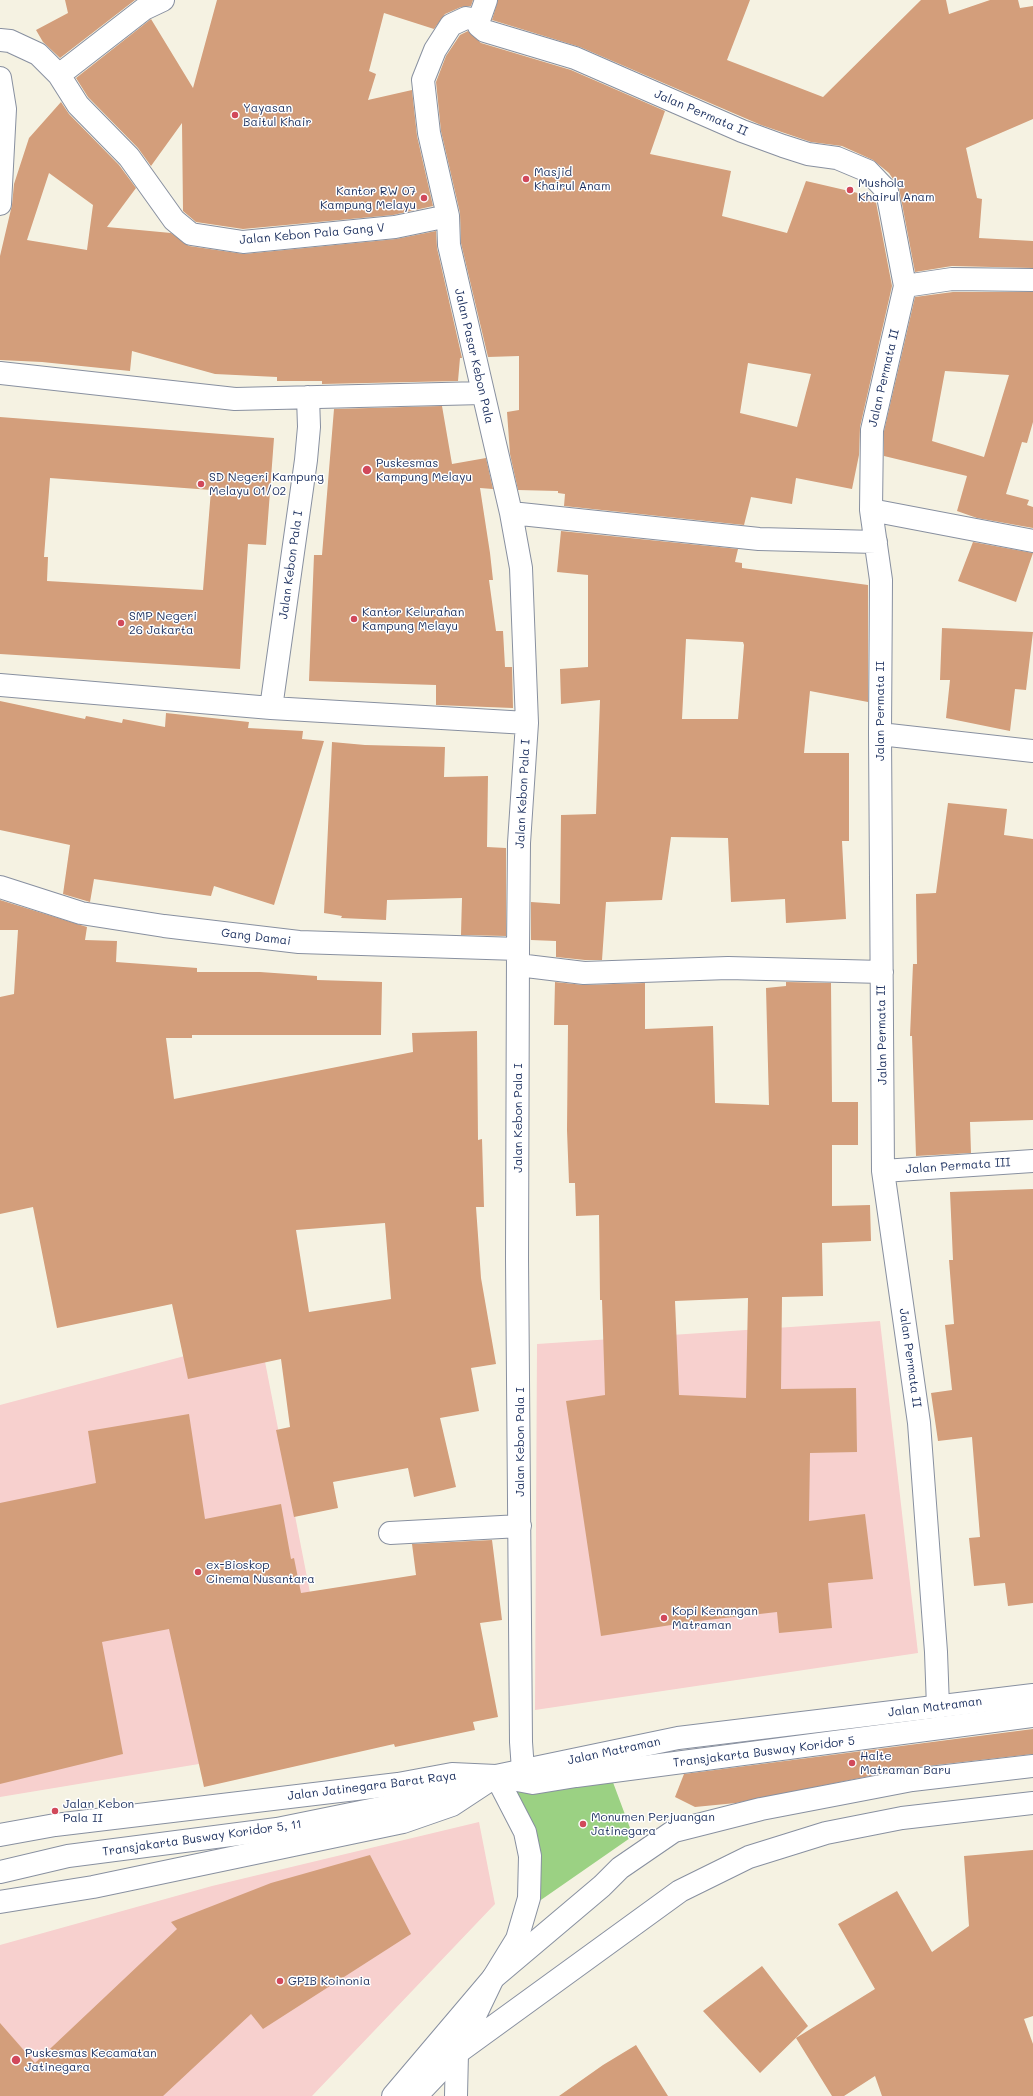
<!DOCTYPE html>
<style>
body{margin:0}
canvas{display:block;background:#f5f2e2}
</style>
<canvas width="1033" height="2096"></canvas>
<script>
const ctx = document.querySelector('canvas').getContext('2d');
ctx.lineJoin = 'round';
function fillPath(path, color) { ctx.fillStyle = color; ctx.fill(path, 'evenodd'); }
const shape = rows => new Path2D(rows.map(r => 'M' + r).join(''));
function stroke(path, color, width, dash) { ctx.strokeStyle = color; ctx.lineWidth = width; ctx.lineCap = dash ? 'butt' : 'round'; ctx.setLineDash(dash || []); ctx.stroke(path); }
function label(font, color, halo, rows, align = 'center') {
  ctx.font = font + ' Mali,sans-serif'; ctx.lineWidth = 3; ctx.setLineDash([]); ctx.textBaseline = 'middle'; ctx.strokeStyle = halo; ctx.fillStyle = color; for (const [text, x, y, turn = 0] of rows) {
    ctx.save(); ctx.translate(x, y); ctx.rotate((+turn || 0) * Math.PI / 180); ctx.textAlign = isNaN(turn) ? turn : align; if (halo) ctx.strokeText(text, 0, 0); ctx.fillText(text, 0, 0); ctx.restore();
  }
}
fillPath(shape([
 [880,1321,918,1653,535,1710,537,1344],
 [260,1336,320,1644,223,1760,0,1797,0,1405],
 [479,1822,495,1904,312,2096,0,2096,0,1945,212,1886]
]), '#f7d0ce');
fillPath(shape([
 [611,1777,633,1836,525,1911,540,1871,505,1787]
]), '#9bd183');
fillPath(shape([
 [65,0,135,0,60,58,43,42,36,30,68,13],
 [217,0,473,0,471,6,461,7,445,14,434,29,384,13,369,71,376,74,368,100,412,90,417,136,433,206,393,215,243,229,196,222,183,211,182,123,151,166,138,148,88,97,76,78,151,19,193,88],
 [498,0,750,0,727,60,823,97,921,0,946,0,949,14,990,0,1018,0,1020,8,1033,6,1033,119,966,148,977,198,982,199,979,238,1033,241,1033,268,952,266,915,272,899,188,889,173,873,160,842,146,811,142,761,125,580,47,492,20],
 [468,31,481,43,571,70,665,111,650,154,731,171,722,216,787,233,806,181,875,197,892,286,860,427,859,455,852,489,796,478,792,504,751,497,744,525,564,506,565,494,558,493,558,491,518,490,510,454,507,412,519,410,519,356,488,357,461,243,460,213,441,131,436,82,446,56,460,35],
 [748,363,811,374,797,427,740,413],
 [61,102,69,114,119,165,136,188,107,227,171,233,189,246,244,254,396,239,436,231,437,248,462,358,460,358,458,381,322,384,322,381,277,381,277,377,215,374,132,351,130,371,42,362,0,360,0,256,12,205,14,184,29,138],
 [49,173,93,205,87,250,27,240],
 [953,292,1033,292,1033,422,1027,443,1022,442,1006,494,1029,500,1027,505,1033,507,1033,528,977,518,957,511,967,476,884,456,884,431,915,297],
 [945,371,1009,375,984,457,932,441],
 [442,406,452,464,486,458,493,489,480,488,490,553,493,580,489,580,496,631,503,631,505,667,512,667,513,708,436,705,436,685,309,681,314,555,322,555,334,409],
 [0,417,274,438,266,545,248,544,240,669,0,654],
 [50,478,211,490,203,590,47,581,48,557,44,557],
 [561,531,738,549,735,562,742,563,742,568,868,585,868,702,810,691,804,753,849,753,849,841,842,841,846,919,786,923,785,899,731,902,728,838,671,837,662,900,606,902,602,960,585,960,556,957,556,941,531,940,531,902,560,904,561,815,596,814,600,700,561,704,560,669,588,667,588,575,557,572],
 [686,639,743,642,744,645,738,719,682,719],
 [973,542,1033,553,1016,602,958,581],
 [942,628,1033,632,1026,690,1015,689,1010,731,946,718,950,680,940,680],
 [0,701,85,719,86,716,122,723,123,719,165,727,166,713,249,722,248,728,303,731,302,739,324,741,274,905,214,886,211,896,94,879,90,902,63,894,70,845,0,830],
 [332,742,365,745,445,747,444,777,488,776,487,847,506,848,506,936,461,935,462,898,387,900,386,920,341,918,342,916,324,913],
 [948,803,1007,809,1004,835,1033,839,1033,1120,970,1122,971,1153,916,1156,912,1036,910,1036,913,964,917,964,916,894,936,893],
 [0,900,87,927,85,940,117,941,116,962,197,968,197,972,260,972,317,976,317,980,382,982,381,1035,192,1035,192,1038,166,1038,174,1099,413,1052,412,1033,477,1031,478,1140,482,1139,484,1207,476,1207,481,1278,496,1364,471,1368,479,1411,440,1418,456,1487,414,1497,408,1468,333,1482,338,1508,294,1517,276,1430,290,1427,281,1359,188,1379,172,1304,57,1328,33,1207,0,1214,0,997,14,994,18,930,0,930],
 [385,1223,391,1299,309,1312,296,1230],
 [555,982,584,985,645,983,645,1029,713,1026,715,1103,769,1105,766,988,786,986,786,982,831,983,832,1102,858,1102,858,1145,832,1145,832,1206,870,1205,871,1241,822,1243,823,1296,782,1297,781,1389,856,1388,857,1452,810,1453,809,1521,865,1514,873,1579,828,1583,832,1628,779,1633,777,1612,690,1622,601,1636,566,1401,605,1395,602,1300,600,1300,599,1215,576,1216,575,1183,569,1183,567,1130,568,1025,554,1025],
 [748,1298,746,1398,679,1395,675,1301],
 [1033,1189,1033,1603,1008,1606,1005,1583,974,1586,969,1538,980,1537,972,1437,938,1441,931,1393,952,1390,945,1325,954,1324,949,1260,953,1260,950,1192],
 [189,1414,205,1519,281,1504,291,1559,294,1558,301,1593,416,1575,412,1544,492,1540,502,1620,480,1623,498,1717,473,1722,475,1730,395,1747,394,1744,204,1787,169,1629,102,1642,123,1754,0,1784,0,1503,96,1483,88,1431],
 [1033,1729,1033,1754,910,1768,736,1803,695,1807,675,1797,684,1774],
 [1033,1850,1033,2016,1024,2019,1033,2044,1033,2096,882,2096,875,2076,844,2096,832,2096,796,2038,875,1989,838,1924,897,1891,932,1952,969,1926,964,1856],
 [370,1855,411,1934,263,2029,251,2014,163,2096,0,2096,0,2023,35,2063,177,1929,171,1922,271,1883],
 [762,1966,808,2026,760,2073,703,2011],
 [636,2045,668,2096,559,2096,603,2065]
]), '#d39e7b');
const minor = shape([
 [486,0,479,20,479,26,485,31,575,58,742,131,783,146,808,154,837,158,868,171,887,191,905,286,872,430,871,510,881,580,880,734,883,1171,919,1423,936,1652,938,1707],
 [479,20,466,18,451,25,435,50,423,80,429,133,448,216,449,245,511,513,521,568,527,723,519,843,518,949,517,1259,521,1742,523,1770],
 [0,40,10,41,38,54,59,75,78,105,129,157,174,220,191,234,243,242,395,227,448,216],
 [59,75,144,9,163,0],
 [0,78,5,109,0,204],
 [905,286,952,279,1033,280],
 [0,373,235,399,483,393],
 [871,510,1033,541],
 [511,513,759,539,876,542],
 [0,685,271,708,527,723],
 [271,708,306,460,309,427,308,397],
 [880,734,1033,751],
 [0,887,81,913,164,926,299,942,518,949],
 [518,965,584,973,728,968,882,972],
 [883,1171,1033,1161],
 [390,1533,520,1526],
 [0,1872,68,1856,277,1829,395,1805,496,1776,533,1783,576,1776,1033,1716],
 [393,2096,493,1978,602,1886,620,1868,674,1831,761,1809,912,1780,1033,1766],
 [456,2096,457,2053]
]);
const major = shape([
 [0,1835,55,1825,398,1784,452,1774,496,1776,678,1738,1033,1695],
 [0,1902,93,1887,403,1822,452,1805,496,1776],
 [458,2051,493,1978,517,1939,529,1898,530,1856,525,1832,496,1776],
 [416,2096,457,2053,680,1891,749,1857,826,1833,902,1818,1033,1803]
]);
stroke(minor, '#8890a0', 24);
stroke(major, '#8890a0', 24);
stroke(minor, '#fff', 22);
stroke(major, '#fff', 22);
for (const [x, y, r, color] of [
 [235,115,4,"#d1495b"],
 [526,179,4,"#d1495b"],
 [850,190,4,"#d1495b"],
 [424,198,4,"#d1495b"],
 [367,470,5,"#d1495b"],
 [201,484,4,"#d1495b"],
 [354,619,4,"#d1495b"],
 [121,623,4,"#d1495b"],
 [198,1572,4,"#d1495b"],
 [664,1618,4,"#d1495b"],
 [852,1763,4,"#d1495b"],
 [55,1811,4,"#d1495b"],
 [583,1824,4,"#d1495b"],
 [280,1981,4,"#d1495b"],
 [16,2060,5,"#d1495b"]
]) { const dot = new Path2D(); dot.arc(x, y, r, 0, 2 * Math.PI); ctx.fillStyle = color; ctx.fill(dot); stroke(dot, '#fff', 1.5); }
label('12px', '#1b2f5e', '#fff', [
 ["Yayasan",243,108],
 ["Baitul Khair",243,122],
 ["Masjid",534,172],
 ["Khairul Anam",534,186],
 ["Mushola",858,183],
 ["Khairul Anam",858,197],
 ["Kantor RW 07",416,191,"right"],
 ["Kampung Melayu",416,205,"right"],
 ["Puskesmas",376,463],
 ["Kampung Melayu",376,477],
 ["SD Negeri Kampung",209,477],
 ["Melayu 01/02",209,491],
 ["Kantor Kelurahan",362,612],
 ["Kampung Melayu",362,626],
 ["SMP Negeri",129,616],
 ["26 Jakarta",129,630],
 ["ex-Bioskop",206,1565],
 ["Cinema Nusantara",206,1579],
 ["Kopi Kenangan",672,1611],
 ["Matraman",672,1625],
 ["Halte",860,1756],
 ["Matraman Baru",860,1770],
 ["Jalan Kebon",63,1804],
 ["Pala II",63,1818],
 ["Monumen Perjuangan",591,1817],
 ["Jatinegara",591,1831],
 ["GPIB Koinonia",288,1981],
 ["Puskesmas Kecamatan",25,2053],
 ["Jatinegara",25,2067]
], 'left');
label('12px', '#1b2f5e', '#fff', [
 ["Jalan Permata II",701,113,23],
 ["Jalan Kebon Pala Gang V",312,234,-5],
 ["Jalan Pasar Kebon Pala",474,356,77],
 ["Jalan Permata II",884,378,-77],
 ["Jalan Kebon Pala I",291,565,-82],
 ["Jalan Permata II",880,711,-90],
 ["Jalan Kebon Pala I",523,794,-87],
 ["Gang Damai",256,937,7],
 ["Jalan Permata II",882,1035,-91],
 ["Jalan Kebon Pala I",518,1118,-90],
 ["Jalan Permata III",958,1166,-4],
 ["Jalan Permata II",910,1358,82],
 ["Jalan Kebon Pala I",520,1442,-90],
 ["Jalan Matraman",935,1707,-7],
 ["Jalan Matraman",614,1751,-12],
 ["Transjakarta Busway Koridor 5",764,1752,-7],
 ["Jalan Jatinegara Barat Raya",372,1786,-7],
 ["Transjakarta Busway Koridor 5, 11",202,1838,-8]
]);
</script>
